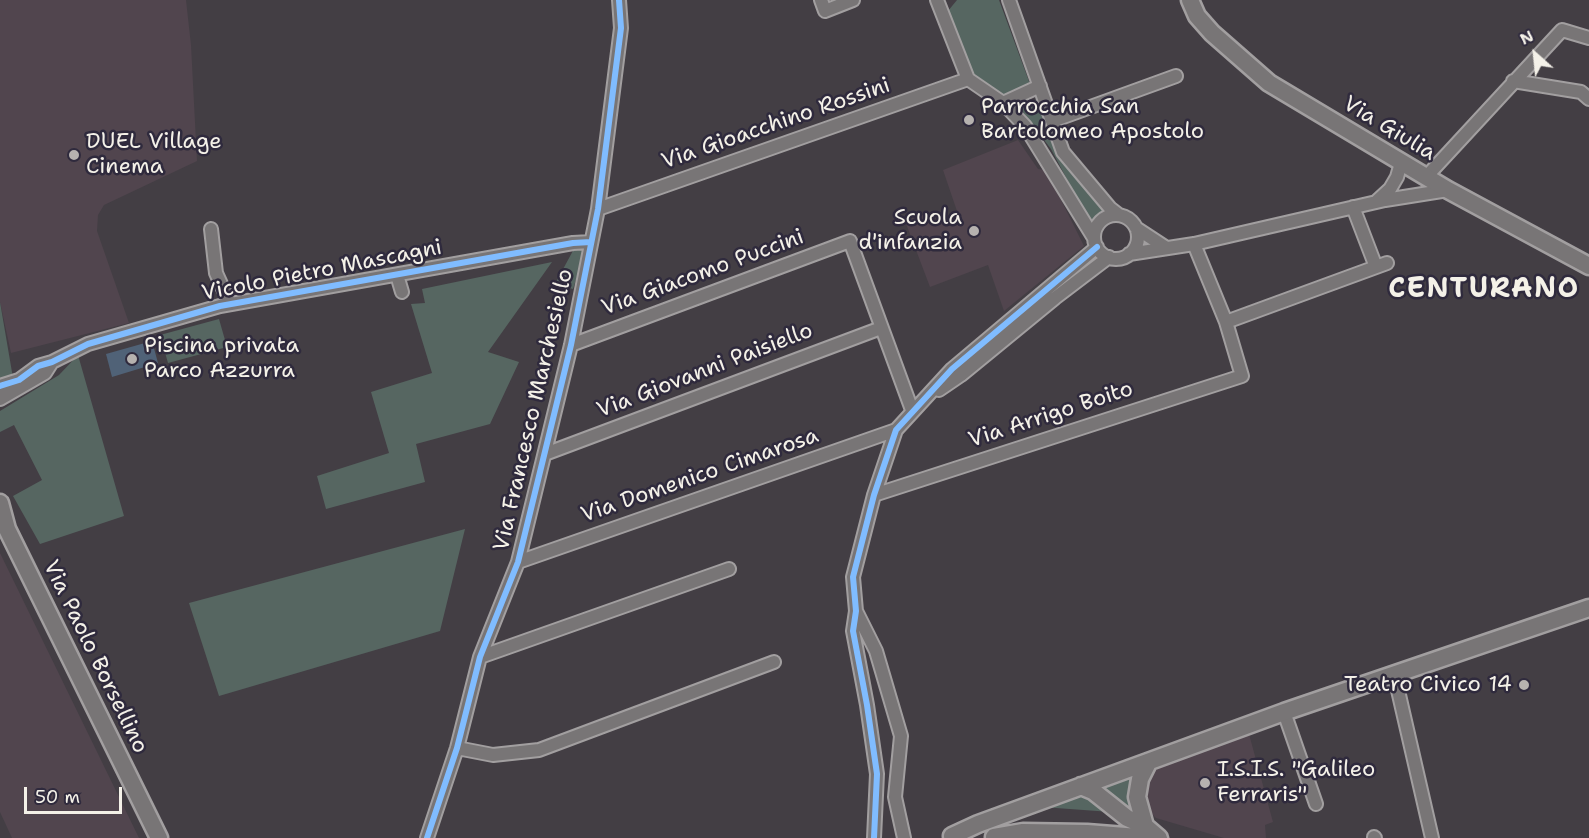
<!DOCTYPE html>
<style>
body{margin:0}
#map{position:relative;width:1589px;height:838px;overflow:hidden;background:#433e44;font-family:"Shantell Sans",sans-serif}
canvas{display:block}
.north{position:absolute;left:1505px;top:24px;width:60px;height:60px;-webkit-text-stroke:4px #2f2a3d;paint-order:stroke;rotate:333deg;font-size:16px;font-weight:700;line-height:24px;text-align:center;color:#f4f1e8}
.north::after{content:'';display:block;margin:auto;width:21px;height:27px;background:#f4f1e8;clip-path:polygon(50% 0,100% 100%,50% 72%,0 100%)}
.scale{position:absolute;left:24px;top:787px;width:98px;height:27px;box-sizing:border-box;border:3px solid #f4f1e8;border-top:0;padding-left:8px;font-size:18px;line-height:21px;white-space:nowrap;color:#f4f1e8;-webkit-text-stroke:4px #2f2a3d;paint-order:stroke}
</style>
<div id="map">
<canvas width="1589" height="838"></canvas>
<div class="north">N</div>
<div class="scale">50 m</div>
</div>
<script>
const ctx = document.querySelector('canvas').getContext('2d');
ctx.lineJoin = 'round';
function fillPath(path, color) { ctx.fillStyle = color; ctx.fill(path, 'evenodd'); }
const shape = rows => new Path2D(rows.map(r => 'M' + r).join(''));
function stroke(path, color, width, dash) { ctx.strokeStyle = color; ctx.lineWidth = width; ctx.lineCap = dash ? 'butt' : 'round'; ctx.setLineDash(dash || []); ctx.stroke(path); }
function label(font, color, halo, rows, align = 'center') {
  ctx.font = font + ' "Shantell Sans",sans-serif'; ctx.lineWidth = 5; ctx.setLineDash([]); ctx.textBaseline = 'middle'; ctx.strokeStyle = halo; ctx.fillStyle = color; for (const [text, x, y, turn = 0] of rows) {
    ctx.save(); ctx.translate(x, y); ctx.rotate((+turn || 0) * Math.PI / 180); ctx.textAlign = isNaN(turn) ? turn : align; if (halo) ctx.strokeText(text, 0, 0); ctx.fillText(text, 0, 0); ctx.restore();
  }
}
fillPath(shape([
 [0,0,186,0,191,45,197,161,104,205,98,215,97,231,129,323,11,353,0,302],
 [1018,140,1038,169,1046,170,1084,246,1004,311,988,265,930,287,905,221,929,213,932,223,958,214,943,170],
 [0,553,139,838,12,838,0,812],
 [1249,734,1273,822,1265,825,1266,838,1224,838,1156,818,1149,811,1146,788,1148,778,1156,769]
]), '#51454e');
fillPath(shape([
 [957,0,999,0,1030,84,1004,96,974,77,948,11],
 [1037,99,1060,155,1107,213,1091,225,1051,149,1019,107],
 [587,246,573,289,555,284,575,247],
 [552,262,488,352,519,362,490,424,416,444,425,482,326,509,317,476,389,453,371,392,432,373,411,304,425,303,422,289],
 [0,302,13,378,0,382],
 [219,319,227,347,168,363,160,335],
 [78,355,124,516,40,544,13,496,42,480,14,425,0,432,0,411,59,375],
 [465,529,440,631,219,696,189,603],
 [1135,772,1136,814,1099,786],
 [1084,792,1111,812,1042,807]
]), '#566661');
fillPath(shape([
 [152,341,158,363,112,377,106,354]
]), '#506277');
const minor = shape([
 [821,0,825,11,853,0],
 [937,0,968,79,1003,103,1025,126,1094,238],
 [1009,0,1063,152,1110,208,1119,215],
 [1513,81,1581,92,1589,99],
 [1003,103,1040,86],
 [1052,121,1176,76],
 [1426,177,1562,30,1589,38],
 [1377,201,1390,189,1397,177,1401,163],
 [1353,207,1376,267],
 [598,209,968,79],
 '1094 237a22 22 0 1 1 44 0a22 22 0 1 1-44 0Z',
 [1136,228,1165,247],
 [211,229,216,273,230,304],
 [1129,254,1194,244,1385,200,1448,190],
 [397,275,402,292],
 [1226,322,1387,263],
 [571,345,850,241,912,410],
 [0,386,19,380,38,366,52,362,88,344,220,306,573,243,591,242],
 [939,390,961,375,1055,298,1109,257],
 [0,399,45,373,52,362],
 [545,454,881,328],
 [874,495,1242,376,1226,322,1194,244],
 [518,562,896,430],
 [856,611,876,651,901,736,895,797,904,838],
 [480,657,729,569],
 [1394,673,1432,838],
 [1284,712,1316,804],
 [457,748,493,755,539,750,774,662],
 [1374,837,1375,838],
 [427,838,457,748,480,657,518,562,571,345,598,209,621,28,619,0],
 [874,838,877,774,867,705,853,631,856,611,853,577,874,495,896,430,952,369,1097,247]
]);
const secondary = shape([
 [1190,0,1197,16,1212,33,1269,83,1448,190,1589,266],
 [0,503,7,529,159,838],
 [1081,786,1093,791,1127,818,1145,826,1159,838],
 [1145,826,1137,797,1140,779,1148,763],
 [952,836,978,824,1284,712,1589,608],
 [994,837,1023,832,1087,833,1151,838]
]);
stroke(minor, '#a29fa0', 16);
stroke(secondary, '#a29fa0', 21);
stroke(minor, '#787576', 12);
stroke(secondary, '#787576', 16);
stroke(shape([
 [0,386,19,380,38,366,52,362,88,344,220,306,573,243,591,242],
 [427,838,457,748,480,657,518,562,571,345,598,209,621,28,619,0],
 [874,838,877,774,867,705,853,631,856,611,853,577,874,495,896,430,952,369,1097,247]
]), '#80bcff', 6);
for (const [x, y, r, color] of [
 [969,120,6,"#b6b2af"],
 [74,155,6,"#b6b2af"],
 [974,231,6,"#b6b2af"],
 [132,359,6,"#b6b2af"],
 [1524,685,6,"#b6b2af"],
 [1205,783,6,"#b6b2af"]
]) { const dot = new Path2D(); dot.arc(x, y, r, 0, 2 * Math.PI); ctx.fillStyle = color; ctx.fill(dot); stroke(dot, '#2f2a3d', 2); }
label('22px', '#f4f1e8', '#2f2a3d', [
 ["Parrocchia San",981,107],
 ["Bartolomeo Apostolo",981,132],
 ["DUEL Village",86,142],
 ["Cinema",86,167],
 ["Scuola",962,218,"right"],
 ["d'infanzia",962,243,"right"],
 ["Piscina privata",144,346],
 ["Parco Azzurra",144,371],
 ["Teatro Civico 14",1512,685,"right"],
 ["I.S.I.S. \"Galileo",1217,770],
 ["Ferraris\"",1217,795]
], 'left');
label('22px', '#f4f1e8', '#2f2a3d', [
 ["Via Gioacchino Rossini",776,124,-19],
 ["Via Giulia",1389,129,31],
 ["Vicolo Pietro Mascagni",322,271,-11],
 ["Via Giacomo Puccini",703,273,-20],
 ["Via Giovanni Paisiello",705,371,-21],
 ["Via Francesco Marchesiello",534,410,-77],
 ["Via Arrigo Boito",1051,415,-18],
 ["Via Domenico Cimarosa",700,476,-19],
 ["Via Paolo Borsellino",95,657,64]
]);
ctx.letterSpacing = '1.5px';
label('bold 28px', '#f4f1e8', '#2f2a3d', [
 ["CENTURANO",1484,290]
]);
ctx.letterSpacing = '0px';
</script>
